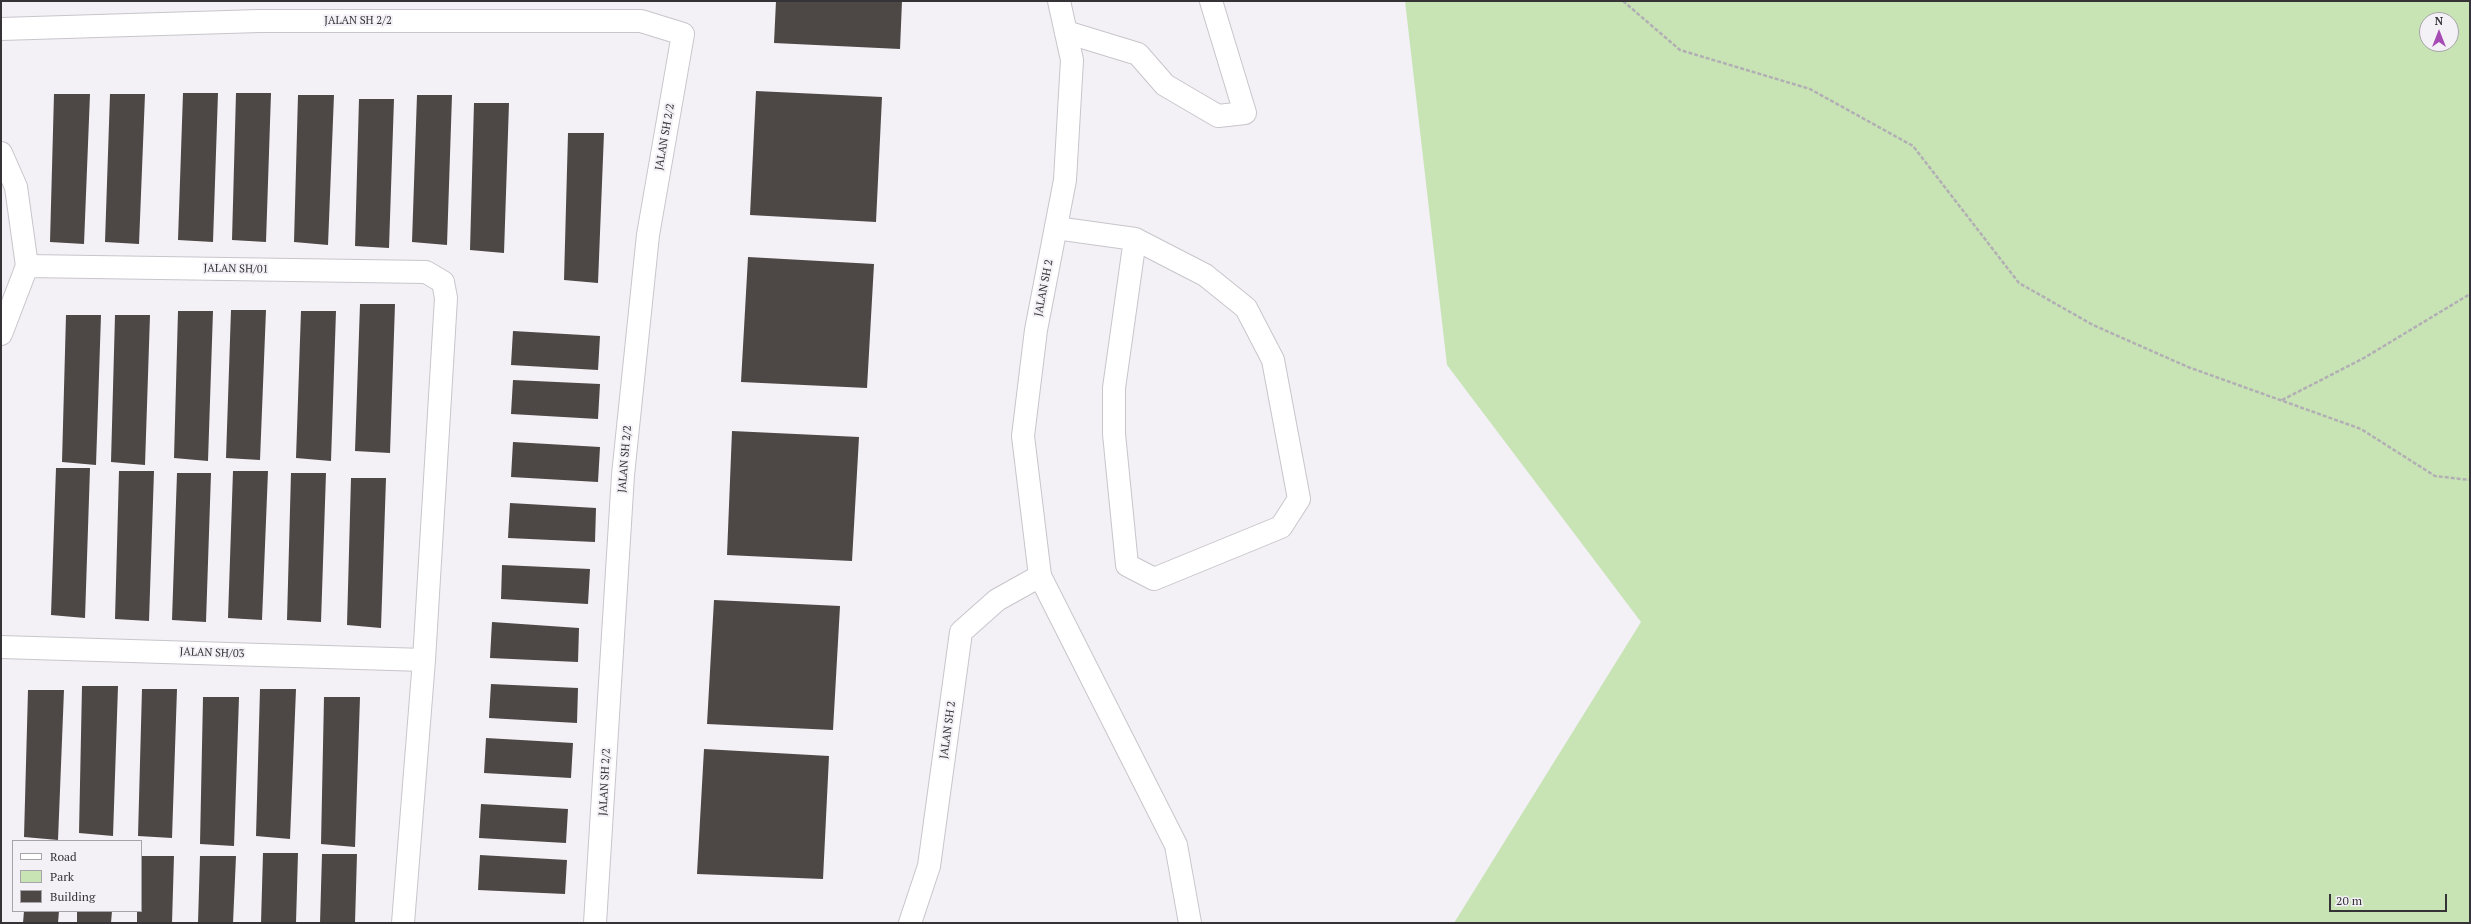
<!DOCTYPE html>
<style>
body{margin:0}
#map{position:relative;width:2471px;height:924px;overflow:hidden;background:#f3f0f6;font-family:"PT Serif",serif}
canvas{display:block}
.frame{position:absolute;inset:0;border:2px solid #353336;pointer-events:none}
.legend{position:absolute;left:12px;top:840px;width:130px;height:72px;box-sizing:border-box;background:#f3f0f6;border:1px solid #a7a4a9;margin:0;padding:5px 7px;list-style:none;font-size:12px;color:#353336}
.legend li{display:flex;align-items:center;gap:8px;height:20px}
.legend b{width:20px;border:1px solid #a7a4a9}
.north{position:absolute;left:2419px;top:12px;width:40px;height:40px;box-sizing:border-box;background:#f3f0f6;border:1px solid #a7a4a9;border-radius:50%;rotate:0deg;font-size:11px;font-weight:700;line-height:16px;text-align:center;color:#353336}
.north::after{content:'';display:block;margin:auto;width:14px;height:18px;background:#a64ab4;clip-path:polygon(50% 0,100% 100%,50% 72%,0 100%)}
.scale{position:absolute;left:2329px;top:894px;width:118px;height:18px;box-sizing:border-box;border:2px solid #353336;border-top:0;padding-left:5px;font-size:12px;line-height:14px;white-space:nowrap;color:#353336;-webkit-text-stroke:3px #f3f0f6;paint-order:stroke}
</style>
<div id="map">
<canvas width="2471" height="924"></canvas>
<div class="frame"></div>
<ul class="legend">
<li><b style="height:5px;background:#fff"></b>Road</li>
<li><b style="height:11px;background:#c8e4b5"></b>Park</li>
<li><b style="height:11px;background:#4d4745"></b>Building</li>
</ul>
<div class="north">N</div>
<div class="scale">20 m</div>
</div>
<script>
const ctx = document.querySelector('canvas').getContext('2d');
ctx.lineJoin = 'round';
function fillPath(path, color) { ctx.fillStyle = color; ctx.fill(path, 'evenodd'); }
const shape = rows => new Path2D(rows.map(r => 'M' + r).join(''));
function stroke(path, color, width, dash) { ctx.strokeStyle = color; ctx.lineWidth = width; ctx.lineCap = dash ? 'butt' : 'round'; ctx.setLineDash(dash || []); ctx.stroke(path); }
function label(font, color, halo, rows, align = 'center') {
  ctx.font = font + ' "PT Serif",serif'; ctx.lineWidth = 4; ctx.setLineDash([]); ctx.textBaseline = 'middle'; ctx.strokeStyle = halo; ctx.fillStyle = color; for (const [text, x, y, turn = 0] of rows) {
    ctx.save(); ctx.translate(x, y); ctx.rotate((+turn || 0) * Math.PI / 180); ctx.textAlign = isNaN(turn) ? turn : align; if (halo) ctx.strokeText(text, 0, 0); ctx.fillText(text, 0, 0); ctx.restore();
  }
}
fillPath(shape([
 [1405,1,2470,1,2470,923,1454,923,1641,622,1447,365],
 [2427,20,2451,20,2451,44,2427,44]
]), '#c8e4b5');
fillPath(shape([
 [776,1,902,1,900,49,774,43],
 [756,91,882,97,876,222,750,215],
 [183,93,218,93,213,242,178,240],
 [236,93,271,93,266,242,232,240],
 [54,94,90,94,84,244,50,242],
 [110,94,145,94,139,244,105,242],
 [298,95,334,95,328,245,294,242],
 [417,95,452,95,447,245,412,242],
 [359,99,394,99,389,248,355,246],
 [474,103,509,103,504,253,470,250],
 [568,133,604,133,598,283,564,280],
 [748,257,874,264,867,388,741,382],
 [360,304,395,304,390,453,355,451],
 [231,310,266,310,260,460,226,458],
 [178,311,213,311,208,461,174,458],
 [301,311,336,311,331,461,296,458],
 [66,315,101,315,96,465,62,462],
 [115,315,150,315,145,465,111,462],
 [513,331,600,336,598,370,511,365],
 [513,380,600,384,598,419,511,414],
 [732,431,859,437,852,561,727,555],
 [513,442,600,447,598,482,511,477],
 [56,468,90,468,85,618,51,615],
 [119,471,154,471,149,621,115,619],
 [233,471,268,471,262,620,228,618],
 [177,473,211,473,206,622,172,620],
 [291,473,326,473,321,622,287,620],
 [351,478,386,478,381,628,347,625],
 [510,503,596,508,595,542,508,538],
 [502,565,590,569,588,604,501,599],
 [714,600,840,606,833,730,707,724],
 [492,622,579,628,578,662,490,658],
 [491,684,578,688,577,723,489,718],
 [82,686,118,686,113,836,79,833],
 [142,689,177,689,172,838,138,836],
 [260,689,296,689,290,839,256,836],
 [28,690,64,690,58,840,24,837],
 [203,697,239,697,234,846,200,844],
 [324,697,360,697,355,847,321,844],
 [486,738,573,743,571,778,484,773],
 [704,749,829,756,823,879,697,874],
 [481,804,568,809,566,843,479,838],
 [263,853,298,853,296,923,261,923],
 [322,854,357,854,355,923,320,923],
 [480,855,567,860,565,894,478,890],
 [141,856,174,856,172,923,137,923,137,911,141,911],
 [200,856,236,856,233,923,198,923],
 [24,911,59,911,58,923,23,923],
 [77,911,112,911,111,923,77,923]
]), '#4d4745');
const service = shape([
 [1066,32,1138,54,1165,85,1218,116,1245,113,1211,1],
 [1,153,16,187,27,266],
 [1056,228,1135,239,1205,275,1246,308,1273,360,1299,499,1281,527,1154,579,1127,565,1114,434,1114,388,1135,239]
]);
const minor = shape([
 [1,29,259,21,641,21,683,34,648,235,623,475,595,923],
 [1,334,27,266,426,272,443,282,446,298,424,660,403,923],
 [1,647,424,660],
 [910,923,929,866,961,632,997,600,1040,576]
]);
const tertiary = shape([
 [1059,1,1072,60,1065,180,1036,330,1023,436,1040,576,1176,845,1190,923]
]);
stroke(service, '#c8c5cb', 24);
stroke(minor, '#c8c5cb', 24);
stroke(tertiary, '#c8c5cb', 24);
stroke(shape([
 [1623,1,1680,50,1810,89,1913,146,2019,283,2093,325,2188,367,2361,429,2435,476,2470,480],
 [2282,400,2364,358,2470,294]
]), '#b2afb4', 2.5, [4, 2]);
stroke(service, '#fff', 22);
stroke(minor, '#fff', 22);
stroke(tertiary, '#fff', 22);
label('11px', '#353336', '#f3f0f6', [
 ["JALAN SH 2/2",358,21],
 ["JALAN SH 2/2",665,137,-80],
 ["JALAN SH/01",236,269,1],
 ["JALAN SH 2",1044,288,-79],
 ["JALAN SH 2/2",625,459,-85],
 ["JALAN SH/03",212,653,2],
 ["JALAN SH 2",948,730,-82],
 ["JALAN SH 2/2",605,782,-87]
]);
</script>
